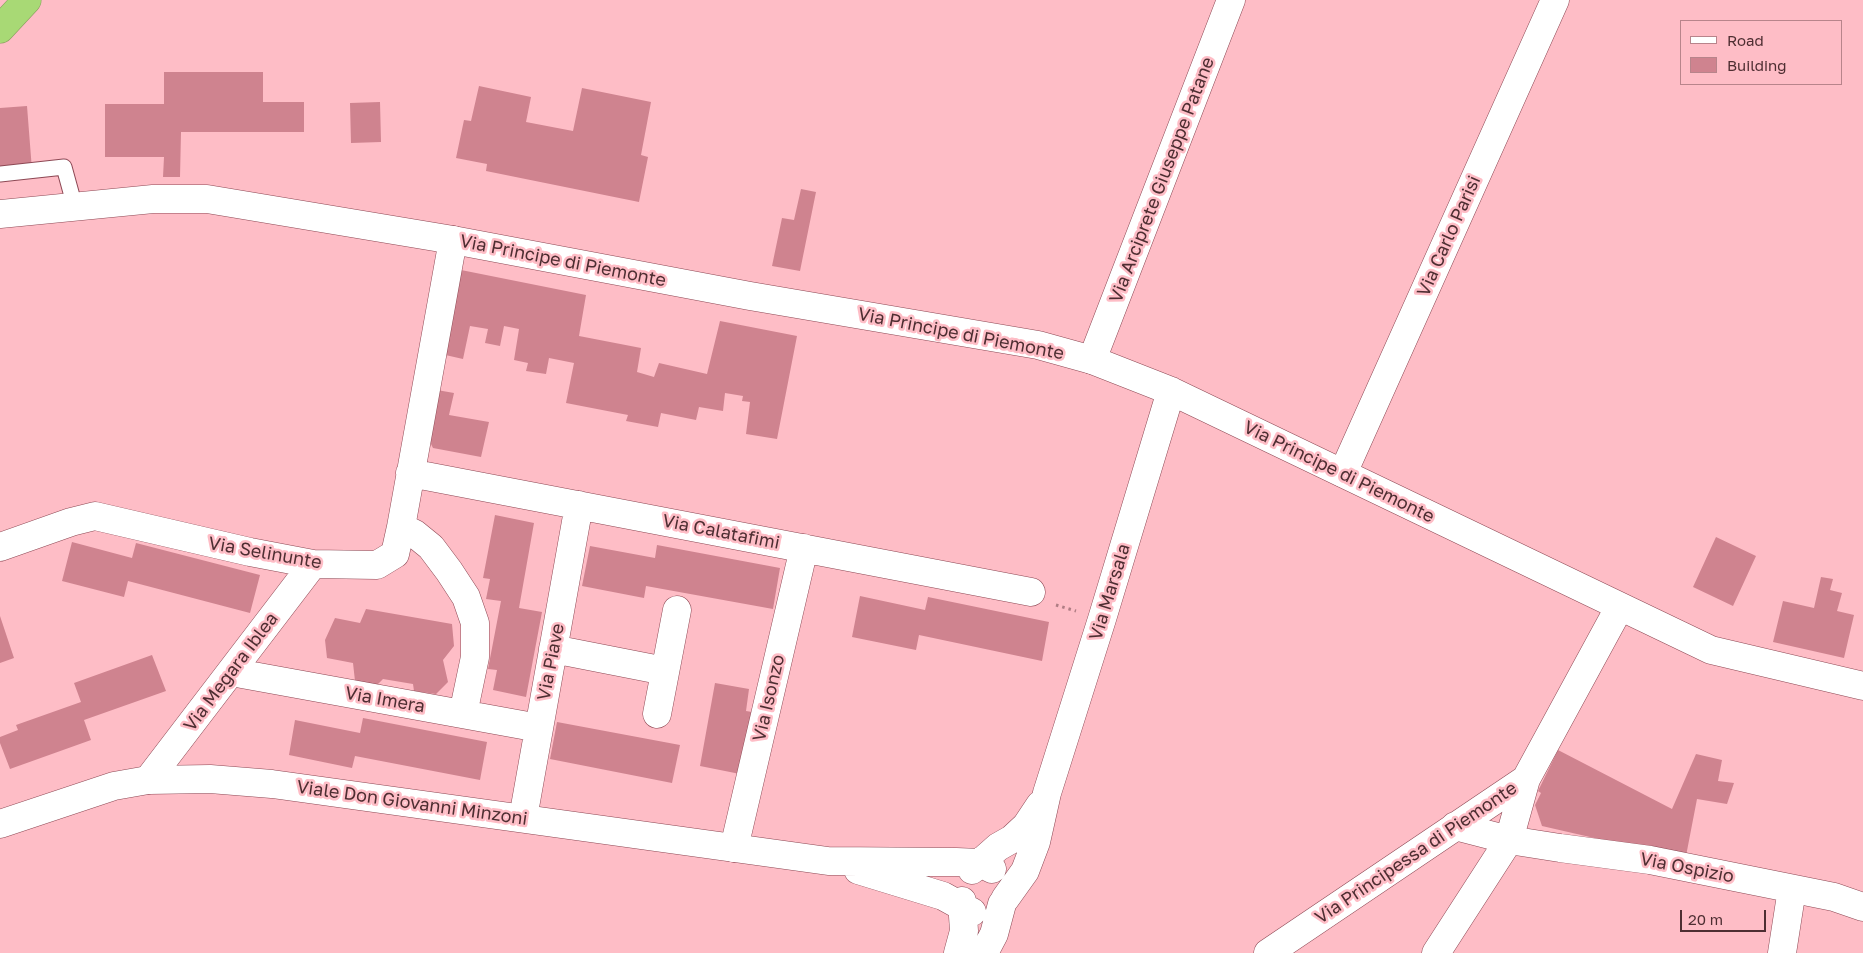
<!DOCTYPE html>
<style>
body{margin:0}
#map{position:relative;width:1863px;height:953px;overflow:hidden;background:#febdc6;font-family:"Golos Text",sans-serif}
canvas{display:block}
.legend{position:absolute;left:1680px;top:20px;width:162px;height:65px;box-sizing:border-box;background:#febdc6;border:1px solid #b8848b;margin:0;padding:6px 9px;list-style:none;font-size:15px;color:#4e2e32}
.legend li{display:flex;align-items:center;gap:10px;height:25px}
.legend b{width:25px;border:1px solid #b8848b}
.scale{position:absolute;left:1680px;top:910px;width:86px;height:22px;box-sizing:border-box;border:2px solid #4e2e32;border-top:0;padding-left:6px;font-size:15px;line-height:18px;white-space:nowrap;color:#4e2e32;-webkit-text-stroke:4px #febdc6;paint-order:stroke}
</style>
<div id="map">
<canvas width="1863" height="953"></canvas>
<ul class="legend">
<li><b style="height:6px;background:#fff"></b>Road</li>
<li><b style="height:14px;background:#cf838f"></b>Building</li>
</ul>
<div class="scale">20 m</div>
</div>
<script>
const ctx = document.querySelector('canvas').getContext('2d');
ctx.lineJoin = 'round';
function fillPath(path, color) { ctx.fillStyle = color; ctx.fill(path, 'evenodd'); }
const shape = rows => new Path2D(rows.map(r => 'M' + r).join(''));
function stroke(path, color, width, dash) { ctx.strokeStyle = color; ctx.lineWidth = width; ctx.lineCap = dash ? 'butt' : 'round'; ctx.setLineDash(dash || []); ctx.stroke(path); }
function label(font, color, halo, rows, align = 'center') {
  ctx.font = font + ' "Golos Text",sans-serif'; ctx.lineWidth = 5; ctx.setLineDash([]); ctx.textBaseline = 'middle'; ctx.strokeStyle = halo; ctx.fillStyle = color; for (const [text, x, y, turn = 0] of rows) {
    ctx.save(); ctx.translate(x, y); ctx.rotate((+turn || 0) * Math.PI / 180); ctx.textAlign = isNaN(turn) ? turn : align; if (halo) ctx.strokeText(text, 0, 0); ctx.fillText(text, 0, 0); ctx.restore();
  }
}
fillPath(shape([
 [164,72,263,72,263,102,304,102,304,132,181,132,180,177,163,177,164,157,105,157,105,104,164,104],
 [479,86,531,97,526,122,573,131,582,88,651,102,641,155,648,157,639,202,486,171,487,164,456,158,464,120,471,121],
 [380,102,381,142,351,143,350,103],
 [27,106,32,170,0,172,0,108],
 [801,189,816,192,800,271,772,266,782,218,794,220],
 [456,269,586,295,579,336,641,348,637,372,654,377,659,363,707,374,720,321,797,336,777,439,746,434,750,402,742,401,743,396,725,393,723,411,699,407,696,420,661,413,658,427,626,421,628,415,566,403,574,363,549,358,546,374,526,371,528,363,514,360,519,329,504,326,500,346,485,343,488,329,470,326,463,359,441,354],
 [437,390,454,393,449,415,489,422,481,457,433,448,429,440],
 [495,515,534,523,519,608,542,612,526,697,493,690,497,670,488,669,501,601,486,599,490,579,483,578],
 [1716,537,1756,556,1733,606,1693,587],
 [72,542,132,558,136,543,260,575,250,613,128,581,124,597,62,581],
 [657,545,780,568,773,609,646,586,644,598,582,586,590,546,655,558],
 [1821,577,1833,579,1830,590,1842,593,1837,611,1854,615,1844,658,1773,642,1783,601,1814,608],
 [860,596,925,610,928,597,1049,622,1042,661,919,635,916,650,852,637],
 [366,609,452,624,454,646,443,660,448,682,436,694,414,691,413,684,383,679,377,685,355,681,353,663,327,658,325,640,335,618,360,623],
 [0,616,14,658,0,663],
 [152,655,166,691,84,720,91,740,10,769,0,743,0,737,18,730,16,725,81,702,74,683],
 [715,683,749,689,746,711,752,712,740,774,700,766],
 [363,718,487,742,480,780,355,756,352,768,289,755,295,720,360,733],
 [557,722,680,745,672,783,550,759],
 [1558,750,1672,809,1696,754,1722,760,1718,781,1734,783,1727,804,1697,799,1686,856,1651,851,1542,826,1535,805,1541,793,1538,791]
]), '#cf838f');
const service = shape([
 [0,174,64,167,75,207]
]);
const minor = shape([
 [1092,360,1231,0],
 [410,473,1031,592],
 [1343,473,1555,0],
 [401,527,415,534,431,547,449,571,466,597,475,623,475,657,463,714],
 [0,547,71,522,95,516,250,552,313,564,377,565,395,554,401,527,453,240],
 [553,649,665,671],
 [231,672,539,728],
 [657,714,677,610],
 [148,780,313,564],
 [523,818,579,505],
 [1455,826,1509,840,1560,848,1650,860,1834,897,1863,907],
 [734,848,804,548],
 [1268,953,1526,779,1619,608],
 [1436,953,1509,840,1526,779],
 [1782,953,1792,889]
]);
const tertiary = shape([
 [0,214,153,199,207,199,453,240,750,296,1038,345,1092,360,1171,391,1711,650,1863,686],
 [0,824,114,786,148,780,210,779,272,784,828,861,956,862,980,863,992,869],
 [858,870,943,896,972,912],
 [972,870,998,847,1012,839,1026,826,1040,805],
 [1005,899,1025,871,1036,842,1047,793,1102,619,1171,391],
 [958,953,964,931,962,901],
 [984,953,994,934,1002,904]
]);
const motorway = shape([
 [0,29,27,0]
]);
stroke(service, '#8d4854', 17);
stroke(minor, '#8d4854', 29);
stroke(tertiary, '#8d4854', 29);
stroke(motorway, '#889d5e', 29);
stroke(shape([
 [1056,605,1076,611]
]), '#af7d84', 3, [2.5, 4]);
stroke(service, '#fff', 15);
stroke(minor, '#fff', 28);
stroke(tertiary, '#fff', 28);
stroke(motorway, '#a8d975', 28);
label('18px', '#4e2e32', '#febdc6', [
 ["Via Arciprete Giuseppe Patane",1162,180,-69],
 ["Via Carlo Parisi",1449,236,-66],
 ["Via Principe di Piemonte",563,261,11],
 ["Via Principe di Piemonte",961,334,11],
 ["Via Principe di Piemonte",1339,472,26],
 ["Via Calatafimi",721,532,11],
 ["Via Selinunte",265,553,10],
 ["Via Marsala",1110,592,-73],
 ["Via Piave",551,662,-79],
 ["Via Megara Iblea",231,672,-53],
 ["Via Isonzo",769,698,-77],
 ["Via Imera",385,700,10],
 ["Viale Don Giovanni Minzoni",412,803,8],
 ["Via Principessa di Piemonte",1416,853,-34],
 ["Via Ospizio",1687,868,11]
]);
</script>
